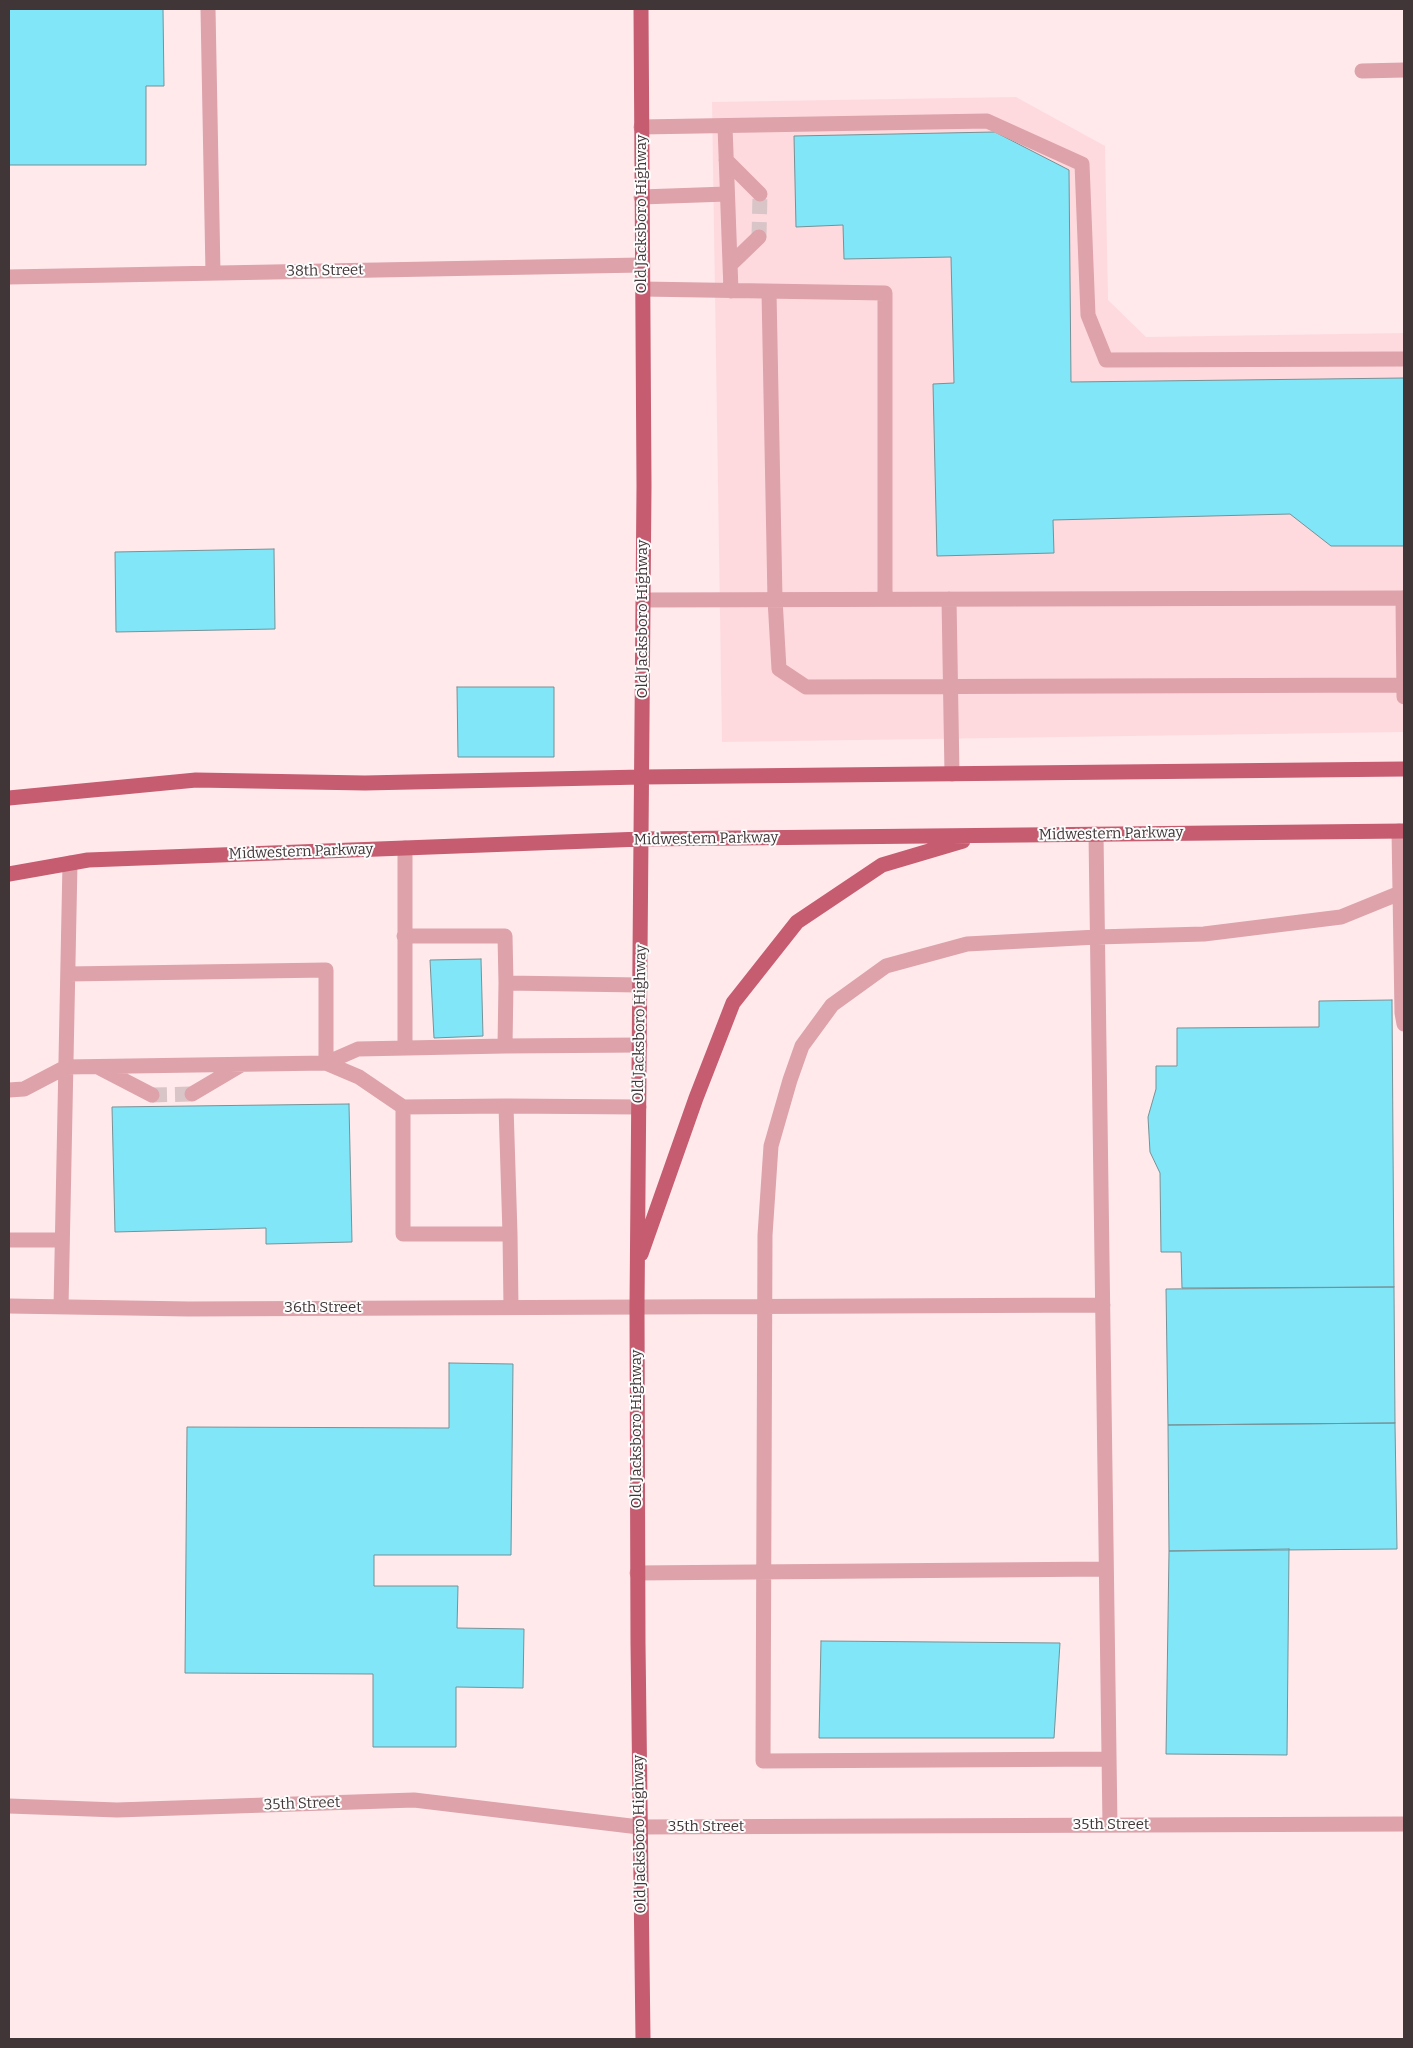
<!DOCTYPE html>
<style>
body{margin:0}
#map{position:relative;width:1413px;height:2048px;overflow:hidden;background:#ffe9eb;font-family:Bitter,serif}
canvas{display:block}
.frame{position:absolute;inset:0;border:10px solid #403637;pointer-events:none}
</style>
<div id="map">
<canvas width="1413" height="2048"></canvas>
<div class="frame"></div>
</div>
<script>
const ctx = document.querySelector('canvas').getContext('2d');
ctx.lineJoin = 'round';
function fillPath(path, color) { ctx.fillStyle = color; ctx.fill(path, 'evenodd'); }
const shape = rows => new Path2D(rows.map(r => 'M' + r).join(''));
function stroke(path, color, width, dash) { ctx.strokeStyle = color; ctx.lineWidth = width; ctx.lineCap = dash ? 'butt' : 'round'; ctx.setLineDash(dash || []); ctx.stroke(path); }
function label(font, color, halo, rows, align = 'center') {
  ctx.font = font + ' Bitter,serif'; ctx.lineWidth = 4; ctx.setLineDash([]); ctx.textBaseline = 'middle'; ctx.strokeStyle = halo; ctx.fillStyle = color; for (const [text, x, y, turn = 0] of rows) {
    ctx.save(); ctx.translate(x, y); ctx.rotate((+turn || 0) * Math.PI / 180); ctx.textAlign = isNaN(turn) ? turn : align; if (halo) ctx.strokeText(text, 0, 0); ctx.fillText(text, 0, 0); ctx.restore();
  }
}
fillPath(shape([
 [1016,97,1105,146,1108,300,1146,337,1404,333,1404,732,722,742,712,102]
]), '#fedade');
const building = shape([
 [9,9,163,9,164,86,146,86,146,165,9,165,9,9],
 [995,132,1069,170,1071,382,1404,378,1404,546,1331,546,1290,514,1053,520,1054,553,937,556,933,384,954,383,951,257,844,259,843,225,796,227,794,136,995,132],
 [274,549,275,629,116,632,115,552,274,549],
 [457,687,554,687,554,757,458,757,457,687],
 [481,959,483,1036,434,1038,430,960,481,959],
 [1392,1000,1394,1287,1182,1288,1181,1252,1161,1252,1160,1173,1150,1152,1148,1117,1156,1089,1156,1066,1177,1066,1177,1028,1319,1027,1319,1001,1392,1000],
 [349,1104,352,1242,266,1244,266,1228,115,1232,112,1107,349,1104],
 [1394,1287,1395,1423,1168,1425,1166,1289,1394,1287],
 [449,1363,513,1364,511,1555,374,1555,374,1586,458,1586,457,1628,524,1629,523,1688,456,1687,456,1747,373,1747,373,1674,185,1673,187,1427,449,1428,449,1363],
 [1395,1423,1397,1549,1169,1551,1168,1425,1395,1423],
 [1289,1549,1287,1755,1166,1754,1169,1551,1289,1549],
 [821,1641,1060,1643,1054,1738,819,1738,821,1641]
]);
fillPath(building, '#80e6f8');
stroke(building, '#779196', 1);
stroke(shape([
 [759,237,760,194],
 [152,1095,192,1094]
]), '#d9c5c7', 15, [15, 8]);
stroke(shape([
 [208,9,213,273],
 [1362,71,1404,70],
 [725,126,731,291],
 [641,127,987,121,1082,164,1088,315,1106,360,1404,359],
 [726,160,760,194],
 [641,197,727,194],
 [730,265,759,237],
 [9,277,641,265],
 [642,289,885,293,885,599],
 [769,292,775,599,779,669,806,687,1404,685],
 [1403,598,1404,697],
 [949,599,952,774],
 [643,600,1404,598],
 [1399,831,1402,1013,1404,1024],
 [1096,834,1110,1825],
 [405,848,405,1048],
 [404,936,505,936,506,983],
 [68,974,326,970,326,1063,358,1049,505,1046,506,983,640,985],
 [505,1046,640,1045],
 [100,1068,152,1095],
 [9,1090,24,1089,66,1067,326,1063,359,1077,403,1107,403,1234,510,1234,511,1307],
 [192,1094,241,1065],
 [506,1106,639,1107],
 [403,1107,506,1106,510,1234],
 [9,1240,62,1240],
 [9,1306,189,1309,1103,1305],
 [61,1307,70,863],
 [637,1573,1106,1569],
 [1109,1759,763,1761,765,1235,771,1146,790,1080,802,1046,832,1005,886,966,967,944,1097,937,1204,934,1341,917,1400,893],
 [9,1806,117,1810,414,1800,639,1827,1404,1824]
]), '#dda2aa', 15);
stroke(shape([
 [641,9,644,486,637,1306,638,1644,643,2039],
 [9,798,196,780,365,783,642,777,1404,769],
 [9,874,88,860,642,839,1404,831],
 [641,1254,696,1098,733,1003,797,922,882,865,963,841]
]), '#c55c70', 15);
label('15px', '#403637', '#fcfcfc', [
 ["Old Jacksboro Highway",642,214,-90],
 ["38th Street",325,271,-1],
 ["Old Jacksboro Highway",643,619,-90],
 ["Midwestern Parkway",1111,834,-1],
 ["Midwestern Parkway",706,839,-1],
 ["Midwestern Parkway",301,852,-2],
 ["Old Jacksboro Highway",640,1024,-89],
 ["36th Street",323,1308],
 ["Old Jacksboro Highway",637,1429,-90],
 ["35th Street",302,1804,-2],
 ["35th Street",1111,1825],
 ["35th Street",706,1827],
 ["Old Jacksboro Highway",640,1834,-91]
]);
</script>
